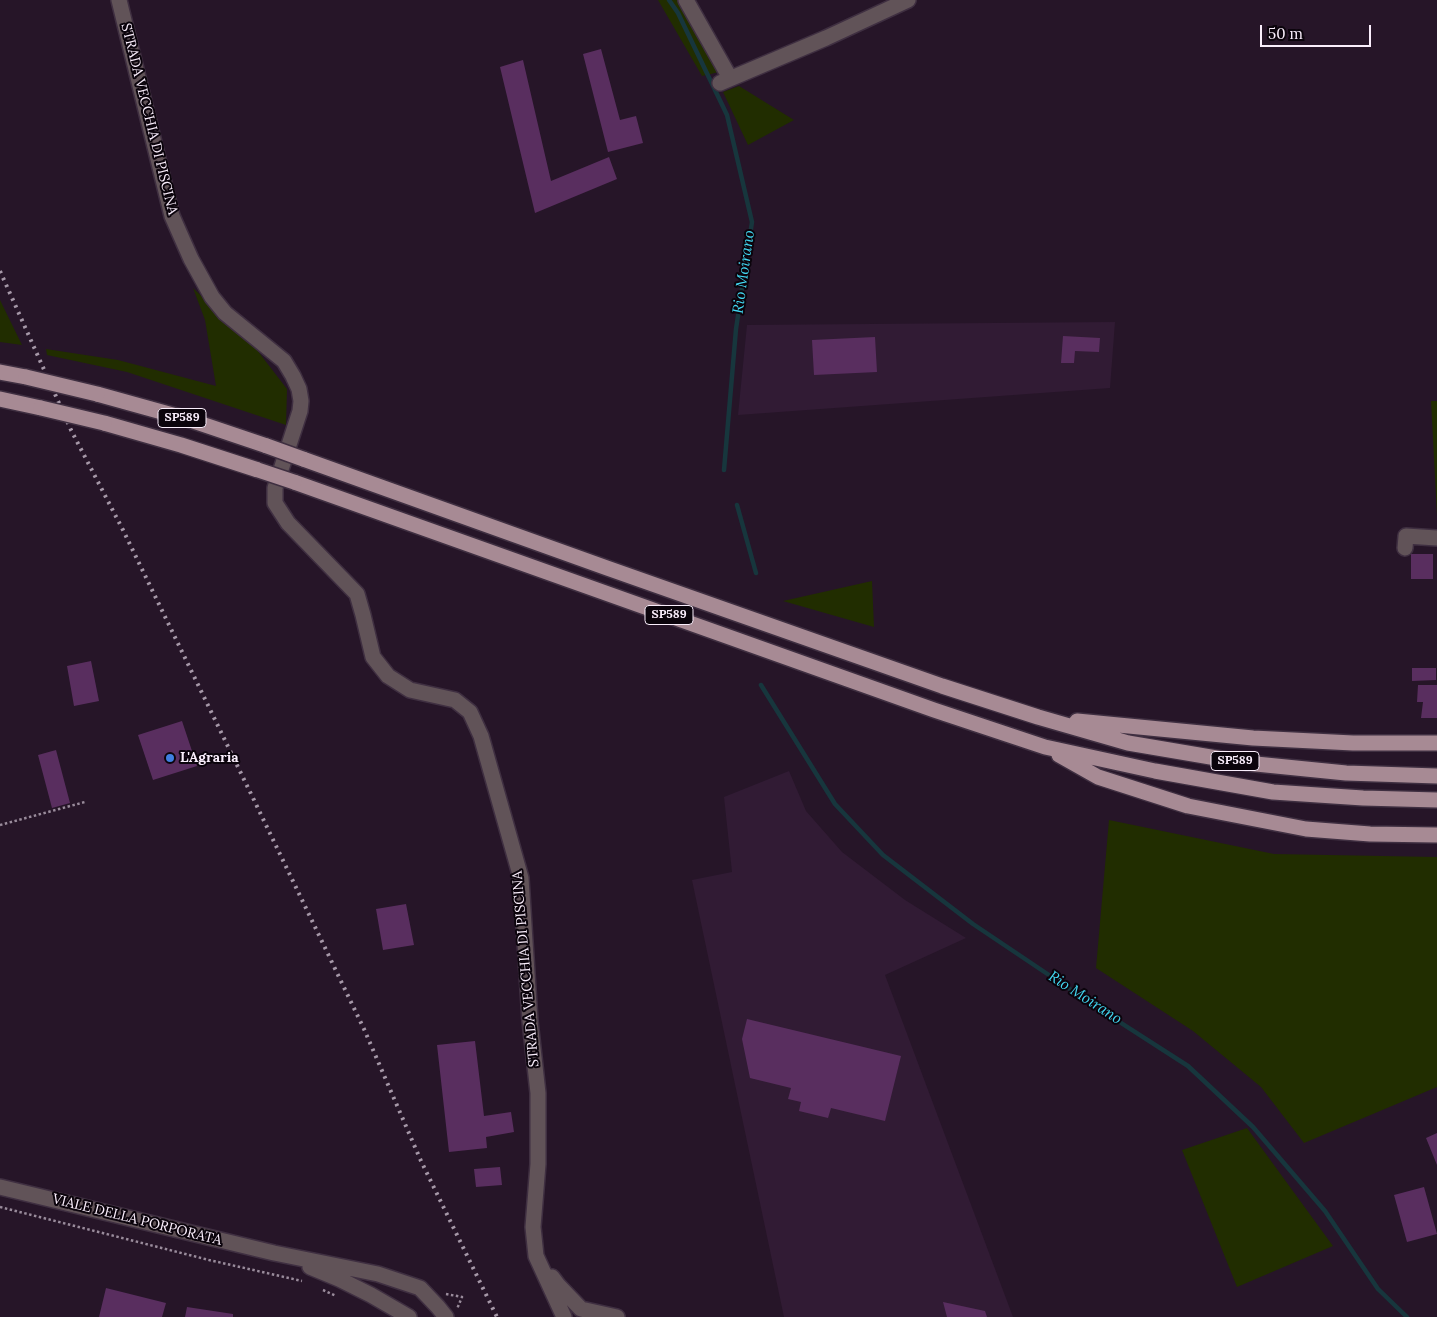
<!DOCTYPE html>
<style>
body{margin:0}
#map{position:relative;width:1437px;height:1317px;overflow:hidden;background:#261528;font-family:Lora,serif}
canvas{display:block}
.scale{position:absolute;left:1260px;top:25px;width:111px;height:22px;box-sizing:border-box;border:2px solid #faeefc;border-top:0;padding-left:6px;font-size:15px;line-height:18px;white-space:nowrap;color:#faeefc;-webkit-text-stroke:4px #0b040c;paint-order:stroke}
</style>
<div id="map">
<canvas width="1437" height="1317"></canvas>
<div class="scale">50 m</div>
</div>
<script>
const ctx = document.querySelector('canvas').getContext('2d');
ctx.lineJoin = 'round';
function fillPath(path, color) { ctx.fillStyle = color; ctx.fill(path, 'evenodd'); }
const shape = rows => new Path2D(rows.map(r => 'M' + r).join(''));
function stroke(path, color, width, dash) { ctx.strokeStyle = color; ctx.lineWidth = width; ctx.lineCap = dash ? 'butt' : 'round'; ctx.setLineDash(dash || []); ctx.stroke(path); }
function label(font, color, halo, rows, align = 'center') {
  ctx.font = font + ' Lora,serif'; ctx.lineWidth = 4; ctx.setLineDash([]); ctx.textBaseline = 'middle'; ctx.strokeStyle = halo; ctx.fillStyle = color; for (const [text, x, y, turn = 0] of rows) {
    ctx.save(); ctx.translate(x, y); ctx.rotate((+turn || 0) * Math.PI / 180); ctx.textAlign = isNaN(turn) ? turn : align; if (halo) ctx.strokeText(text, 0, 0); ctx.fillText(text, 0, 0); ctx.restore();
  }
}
fillPath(shape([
 [1115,322,1110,388,738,415,747,325],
 [789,771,806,811,842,852,905,900,966,938,885,975,1013,1317,784,1317,692,880,732,872,724,797]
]), '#311b34');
fillPath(shape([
 [658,0,678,0,719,72,702,76],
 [739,86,794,120,748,145,723,92],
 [193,288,257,350,287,389,286,425,127,372,47,355,46,349,118,360,216,386,205,320],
 [0,300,22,345,0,342],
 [1431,401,1437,401,1437,516],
 [872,581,874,627,783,601],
 [1109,820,1274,854,1437,857,1437,1087,1304,1143,1261,1087,1193,1031,1096,968],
 [1247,1128,1333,1246,1237,1287,1182,1150]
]), '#212d00');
stroke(shape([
 [669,0,678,13,727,115,752,222,736,329,724,470],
 [737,505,756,573],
 [761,685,835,804,883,855,973,924,1104,1012,1188,1066,1253,1127,1325,1211,1378,1289,1407,1317]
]), '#17363d', 4.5);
fillPath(shape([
 [601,49,620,120,636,116,643,143,608,152,583,54],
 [523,60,551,181,609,157,617,179,535,213,500,67],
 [1063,336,1100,338,1099,352,1075,351,1074,363,1061,363],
 [875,337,877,372,814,375,812,340],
 [1411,554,1433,554,1433,579,1411,579],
 [91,661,99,701,74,706,67,666],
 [1412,668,1436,668,1436,680,1412,681],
 [1418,685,1437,685,1437,718,1421,718,1423,702,1417,702],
 [182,721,197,766,153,780,138,735],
 [56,750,70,803,52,808,38,755],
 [406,904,414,945,383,950,376,909],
 [747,1019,901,1056,885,1121,831,1108,828,1118,799,1111,801,1102,788,1099,791,1088,750,1078,742,1039],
 [475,1041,484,1116,511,1112,514,1132,486,1137,487,1148,449,1152,437,1045],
 [1437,1133,1437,1165,1426,1138],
 [500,1167,502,1185,476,1187,474,1169],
 [1424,1187,1437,1234,1407,1242,1394,1195],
 [106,1288,166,1303,162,1317,99,1317],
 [943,1302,985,1311,987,1317,947,1317],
 [187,1307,233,1314,233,1317,185,1317]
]), '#592e5f');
const minor = shape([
 [119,0,172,216,191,259,212,297,225,313,284,361,293,376,299,389,301,401,300,411,275,488,275,503,288,523,357,594,363,615,373,657,388,676,410,690,455,700,470,712,481,736,521,878,530,1021,538,1093,538,1164,533,1227,536,1256,564,1317],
 [686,0,730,78],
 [720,83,826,38,908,0],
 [1405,548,1406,536,1437,538],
 [0,1187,274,1253,378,1274,420,1288,438,1307,446,1317],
 [310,1267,339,1279,371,1295,409,1317],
 [552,1277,558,1285,581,1309,617,1317]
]);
const major = shape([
 [0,372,26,377],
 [97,394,187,419,267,446],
 [0,399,41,408],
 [104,423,181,445,258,470],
 [303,459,607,568,942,686,1038,717,1128,743,1246,763,1346,773,1437,776],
 [294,482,934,710,1045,747,1155,771,1273,792,1363,798,1437,800],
 [1077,721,1253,738,1353,743,1437,743],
 [1059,755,1098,777,1188,806,1306,829,1370,834,1437,835]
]);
stroke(minor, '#3f2f41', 18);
stroke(major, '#3f2f41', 18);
stroke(shape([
 [0,825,85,802],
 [0,1207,209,1260,302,1281],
 [323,1290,336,1296],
 [446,1294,462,1297,457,1309]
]), '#998b9b', 2.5, [2.5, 2.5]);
stroke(minor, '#615358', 15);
stroke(major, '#a78a94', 15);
stroke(shape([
 [0,271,71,430,123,530,254,800,364,1029,421,1161,497,1317]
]), '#a698a8', 4, [2.5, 5]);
const majorBridge = shape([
 [26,377,97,394],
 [41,408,104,423],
 [267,446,303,459],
 [258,470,294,482]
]);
stroke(majorBridge, '#3f2f41', 18, []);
stroke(majorBridge, '#a78a94', 15);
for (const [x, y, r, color] of [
 [170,758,5,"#3f7fe0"]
]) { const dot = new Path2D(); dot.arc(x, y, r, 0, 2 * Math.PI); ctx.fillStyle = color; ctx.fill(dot); stroke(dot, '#0b040c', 2); }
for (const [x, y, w] of [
 [182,418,48],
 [669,615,48],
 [1235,761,48]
]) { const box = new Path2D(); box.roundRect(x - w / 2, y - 9.5, w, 19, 4); ctx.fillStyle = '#0b040c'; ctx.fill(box); stroke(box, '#faeefc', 1); }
label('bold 12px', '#faeefc', null, [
 ["SP589",182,418],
 ["SP589",669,615],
 ["SP589",1235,761]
]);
label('14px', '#faeefc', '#0b040c', [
 ["STRADA VECCHIA DI PISCINA",149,119,76],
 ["STRADA VECCHIA DI PISCINA",526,969,-95],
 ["VIALE DELLA PORPORATA",137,1220,14]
]);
label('bold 14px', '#faeefc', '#0b040c', [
 ["L'Agraria",180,758]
], 'left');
label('italic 15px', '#42d7f1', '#0b040c', [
 ["Rio Moirano",744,272,-82],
 ["Rio Moirano",1085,998,33]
]);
</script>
